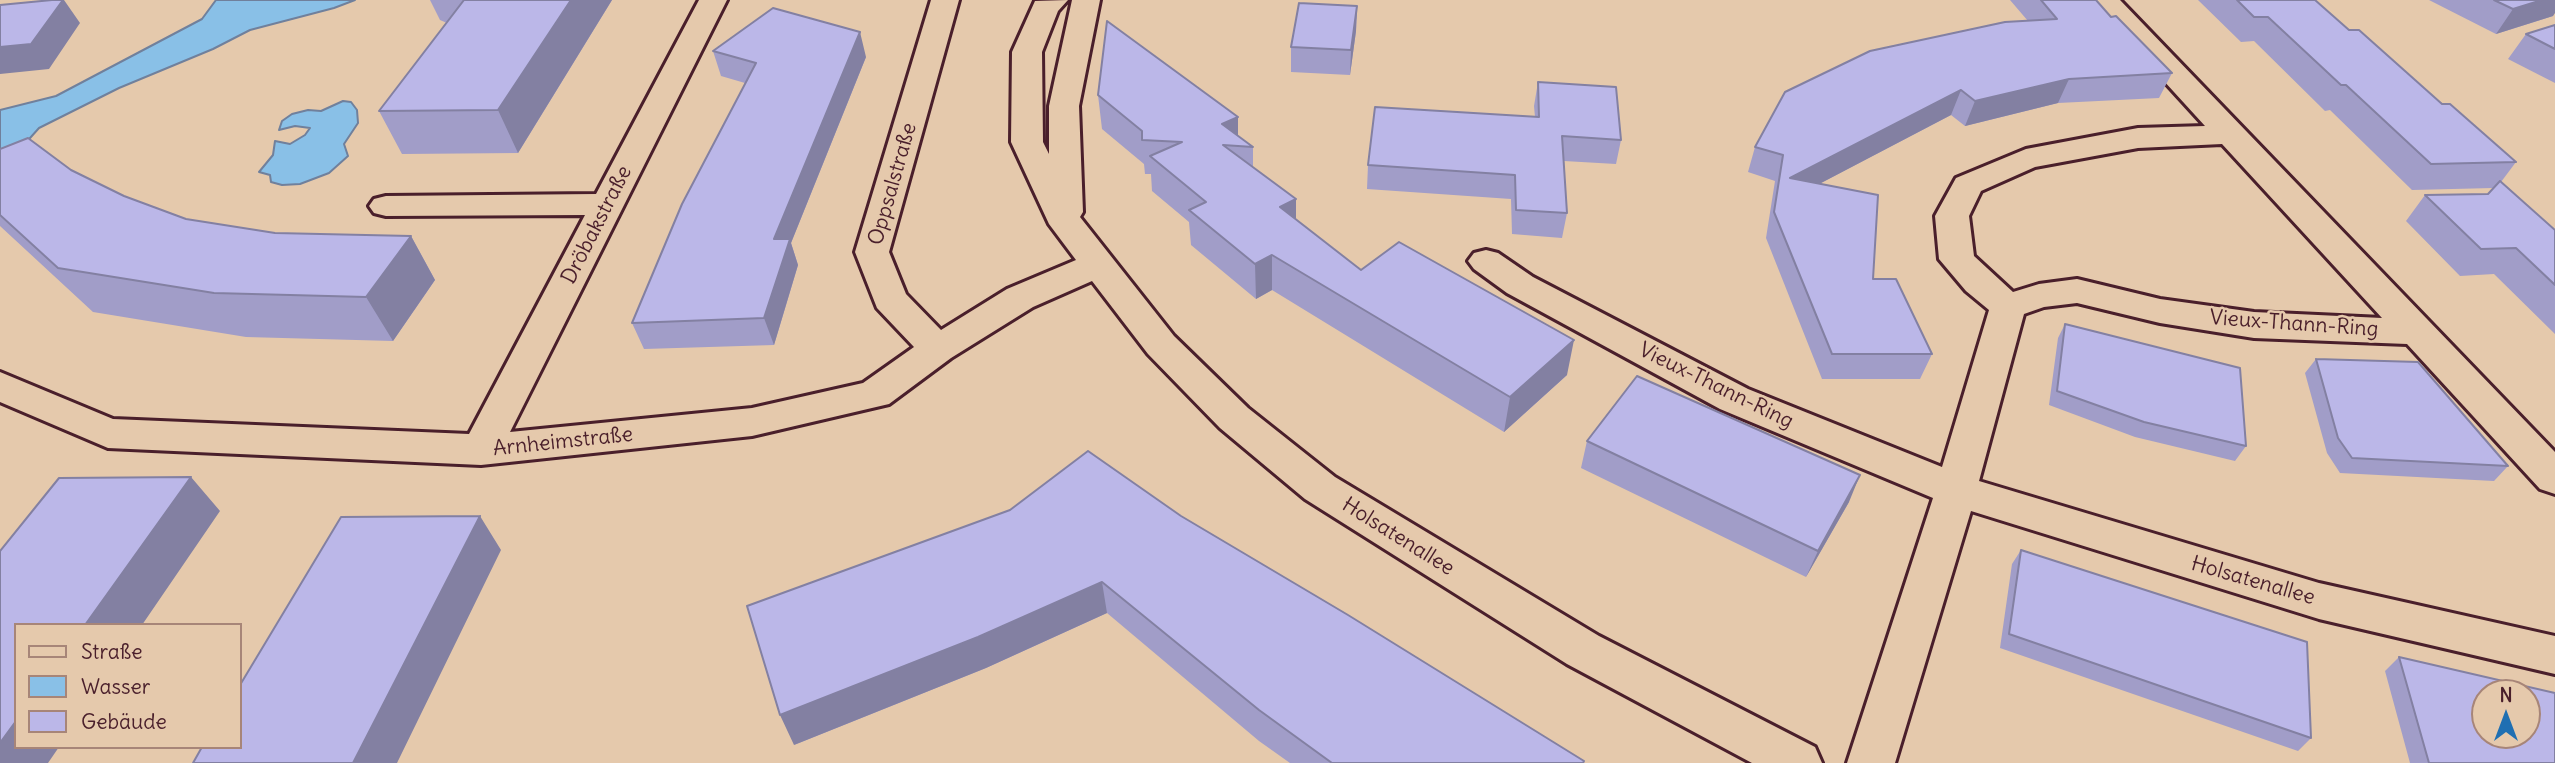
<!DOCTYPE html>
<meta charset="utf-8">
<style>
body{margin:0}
#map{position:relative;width:2555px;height:763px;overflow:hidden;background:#e5c9ac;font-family:Delius,sans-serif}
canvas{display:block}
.legend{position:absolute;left:14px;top:623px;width:228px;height:126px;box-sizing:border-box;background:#e5c9ac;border:2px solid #a78578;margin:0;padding:9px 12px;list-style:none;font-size:21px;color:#4a1f2b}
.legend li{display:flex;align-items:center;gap:14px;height:35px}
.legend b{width:35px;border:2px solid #a78578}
.north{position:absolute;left:2471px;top:679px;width:70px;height:70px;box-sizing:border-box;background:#e5c9ac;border:2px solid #a78578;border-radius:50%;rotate:0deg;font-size:19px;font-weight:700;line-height:28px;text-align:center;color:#4a1f2b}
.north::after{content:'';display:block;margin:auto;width:24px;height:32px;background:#1f6fb2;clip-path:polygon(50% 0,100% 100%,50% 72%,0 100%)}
</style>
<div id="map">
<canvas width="2555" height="763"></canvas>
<ul class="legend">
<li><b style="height:9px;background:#e5c9ac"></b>Straße</li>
<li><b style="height:19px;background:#89c0e7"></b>Wasser</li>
<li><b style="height:19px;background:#bbb7e8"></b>Gebäude</li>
</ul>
<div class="north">N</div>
</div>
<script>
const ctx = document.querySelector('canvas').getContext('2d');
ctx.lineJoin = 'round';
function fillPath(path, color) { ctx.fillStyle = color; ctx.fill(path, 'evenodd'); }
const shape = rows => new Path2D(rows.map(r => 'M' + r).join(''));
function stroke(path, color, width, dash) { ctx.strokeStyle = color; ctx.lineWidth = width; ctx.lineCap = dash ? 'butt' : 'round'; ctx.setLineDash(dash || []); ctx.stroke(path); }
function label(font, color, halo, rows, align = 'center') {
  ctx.font = font + ' Delius,sans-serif'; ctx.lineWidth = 5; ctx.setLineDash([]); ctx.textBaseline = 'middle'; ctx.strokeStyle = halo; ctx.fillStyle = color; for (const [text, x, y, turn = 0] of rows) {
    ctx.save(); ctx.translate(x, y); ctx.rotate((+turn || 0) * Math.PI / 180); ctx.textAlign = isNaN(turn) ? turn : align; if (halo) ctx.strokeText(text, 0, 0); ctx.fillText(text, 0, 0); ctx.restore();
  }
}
const water = shape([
 [216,0,355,0,334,8,250,30,213,49,119,88,39,128,13,157,0,160,0,110,56,96,202,19,216,0],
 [343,101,351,102,357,110,358,123,344,144,348,156,329,173,300,184,282,185,271,182,270,175,259,172,273,155,275,141,290,144,305,135,310,128,295,126,279,130,282,121,292,114,308,110,321,111,343,101]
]);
fillPath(water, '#89c0e7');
stroke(water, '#70809c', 2);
const minor = shape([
 [699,0,727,0,510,432,752,408,863,383,914,347,877,308,855,252,931,0,959,0,889,252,906,294,941,330,1007,289,1076,260,1049,224,1011,142,1012,52,1035,1,1068,0,1058,11,1042,52,1043,142,1049,154,1049,106,1072,0,1100,0,1079,106,1083,212,1080,217,1174,336,1248,408,1335,477,1599,636,1815,747,1822,763,1752,763,1567,664,1305,499,1220,428,1148,354,1092,281,1033,307,951,358,889,404,752,436,481,465,108,448,0,402,0,372,113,419,469,434,585,215,386,216,374,213,369,206,374,199,386,196,596,194,699,0],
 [2090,0,2120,0,2555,452,2555,494,2540,489,2407,344,2254,338,2160,323,2077,303,2044,307,2024,314,1979,481,2319,583,2555,636,2555,674,2319,619,1971,511,1895,763,1847,763,1933,498,1720,409,1507,293,1474,269,1468,261,1474,253,1486,250,1498,253,1533,277,1748,389,1942,467,1989,310,1966,291,1939,259,1935,216,1956,178,2026,149,2138,128,2205,126,2090,0],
 [2222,144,2382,318,2254,312,2160,299,2077,279,2039,284,2013,292,1974,256,1969,216,1981,191,2035,167,2138,148,2222,144]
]);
stroke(minor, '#4a1f2b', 6);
fillPath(minor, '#e5c9ac');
fillPath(shape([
 [430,0,612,0,518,153,402,154,379,111,447,23,440,20],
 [2010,0,2096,0,2111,17,2172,73,2159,98,2058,103,1965,126,1951,115,1819,184,1873,279,1932,354,1920,379,1822,379,1766,238,1775,181,1748,172,1755,147,2028,21],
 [2198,0,2315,0,2349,30,2516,162,2501,182,2555,230,2555,334,2494,274,2460,276,2406,221,2425,195,2488,194,2493,188,2412,190,2330,110,2325,111,2254,41,2241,42],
 [2429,0,2555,0,2553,16,2496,34],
 [1357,6,1356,31,1350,75,1291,72,1291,47],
 [2555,25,2555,83,2508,59,2526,34],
 [713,51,866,57,791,243,798,265,774,345,644,349,632,323,745,83,721,76],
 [1538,82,1621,140,1616,164,1564,161,1567,213,1562,238,1512,234,1511,199,1367,189,1368,165,1535,117,1534,106],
 [1098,95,1238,136,1253,147,1253,167,1296,220,1361,270,1567,375,1504,432,1272,290,1256,299,1191,245,1189,222,1152,191,1151,174,1145,174,1144,164,1102,129],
 [0,149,71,170,124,196,186,219,275,233,411,236,435,280,393,341,246,337,93,312,0,226],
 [2065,324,2246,446,2235,461,2135,437,2049,405,2058,338],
 [2316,359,2508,466,2494,481,2340,473,2327,453,2305,373],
 [1587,441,1849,502,1806,577,1581,468],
 [1181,516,1584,761,1583,763,1290,763,1259,741,1107,613,986,668,794,745],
 [2021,550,2311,738,2298,751,2000,648,2012,564],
 [2399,657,2555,763,2410,763,2385,671]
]), '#a19dc8');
fillPath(shape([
 [63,0,64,0,80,23,49,69,0,74,0,47],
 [571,0,612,0,518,153,498,110],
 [2542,0,2555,0,2555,13,2553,16,2496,34,2513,9],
 [1357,6,1356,31,1350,75,1351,50],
 [860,32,866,57,791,243,798,265,774,345,764,318,774,239],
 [2069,79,2058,103,1965,126,1975,101],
 [1961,90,1951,115,1781,204,1790,178],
 [1238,117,1238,146,1222,124],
 [1296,199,1296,233,1280,207],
 [411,236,435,280,393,341,366,297],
 [1272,255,1272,290,1256,299,1255,264],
 [1574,340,1567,375,1504,432,1510,397],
 [1860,475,1849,502,1806,577,1818,551],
 [191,477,220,511,142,625,85,625],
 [480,516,501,550,397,763,353,763],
 [1102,582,1107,613,986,668,794,745,780,715],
 [16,721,16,747,59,747,48,763,0,763,0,743]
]), '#8380a2');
const building = shape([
 [52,0,63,0,31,44,0,47,0,5,52,0],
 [464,0,571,0,498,110,379,111,464,0],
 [2041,0,2096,0,2111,17,2116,16,2172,73,2069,79,1975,101,1961,90,1790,178,1878,195,1873,279,1896,279,1932,354,1832,354,1774,212,1783,155,1755,147,1785,92,1870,51,2005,22,2057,19,2041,0],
 [2237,0,2315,0,2349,30,2359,30,2442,104,2450,104,2516,162,2431,164,2346,85,2341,85,2268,17,2254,17,2237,0],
 [2494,0,2542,0,2513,9,2494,0],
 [1299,3,1357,6,1351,50,1291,47,1299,3],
 [773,8,860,32,774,239,790,239,764,318,632,323,682,204,756,63,713,51,773,8],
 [1107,21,1238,117,1222,124,1253,147,1223,145,1296,199,1280,207,1361,270,1399,242,1574,340,1510,397,1272,255,1255,264,1189,210,1206,202,1150,156,1182,142,1142,140,1142,131,1098,95,1107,21],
 [2555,25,2555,49,2526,34,2555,25],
 [1538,82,1616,87,1621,140,1562,136,1567,213,1516,210,1515,175,1368,165,1375,107,1539,117,1538,82],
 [28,138,71,170,124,196,186,219,275,233,411,236,366,297,214,293,58,268,0,215,0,149,28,138],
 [2500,181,2555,230,2555,285,2516,248,2481,249,2425,195,2488,194,2500,181],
 [2065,324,2240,368,2246,446,2144,422,2057,391,2065,324],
 [2316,359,2418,362,2508,466,2352,458,2338,438,2316,359],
 [1637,376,1860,475,1818,551,1587,441,1637,376],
 [1088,451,1181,516,1348,615,1584,761,1583,763,1332,763,1259,710,1102,582,978,637,780,715,747,606,1010,510,1088,451],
 [191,477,85,625,16,625,16,721,0,743,0,551,59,478,191,477],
 [480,516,353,763,193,763,202,747,240,747,240,685,341,517,480,516],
 [2021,550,2307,642,2311,738,2009,634,2021,550],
 [2399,657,2555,693,2555,763,2429,763,2399,657],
 [2485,693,2527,693,2527,735,2485,735,2485,693]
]);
fillPath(building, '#bbb7e8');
stroke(building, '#8380a2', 2);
label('21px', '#4a1f2b', '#e5c9ac', [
 ["Oppsalstraße",893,184,-74],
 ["Dröbakstraße",597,225,-63],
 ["Vieux-Thann-Ring",2294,324,4],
 ["Vieux-Thann-Ring",1716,386,26],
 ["Arnheimstraße",563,442,-6],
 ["Holsatenallee",1398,537,32],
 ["Holsatenallee",2253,581,16]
]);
</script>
